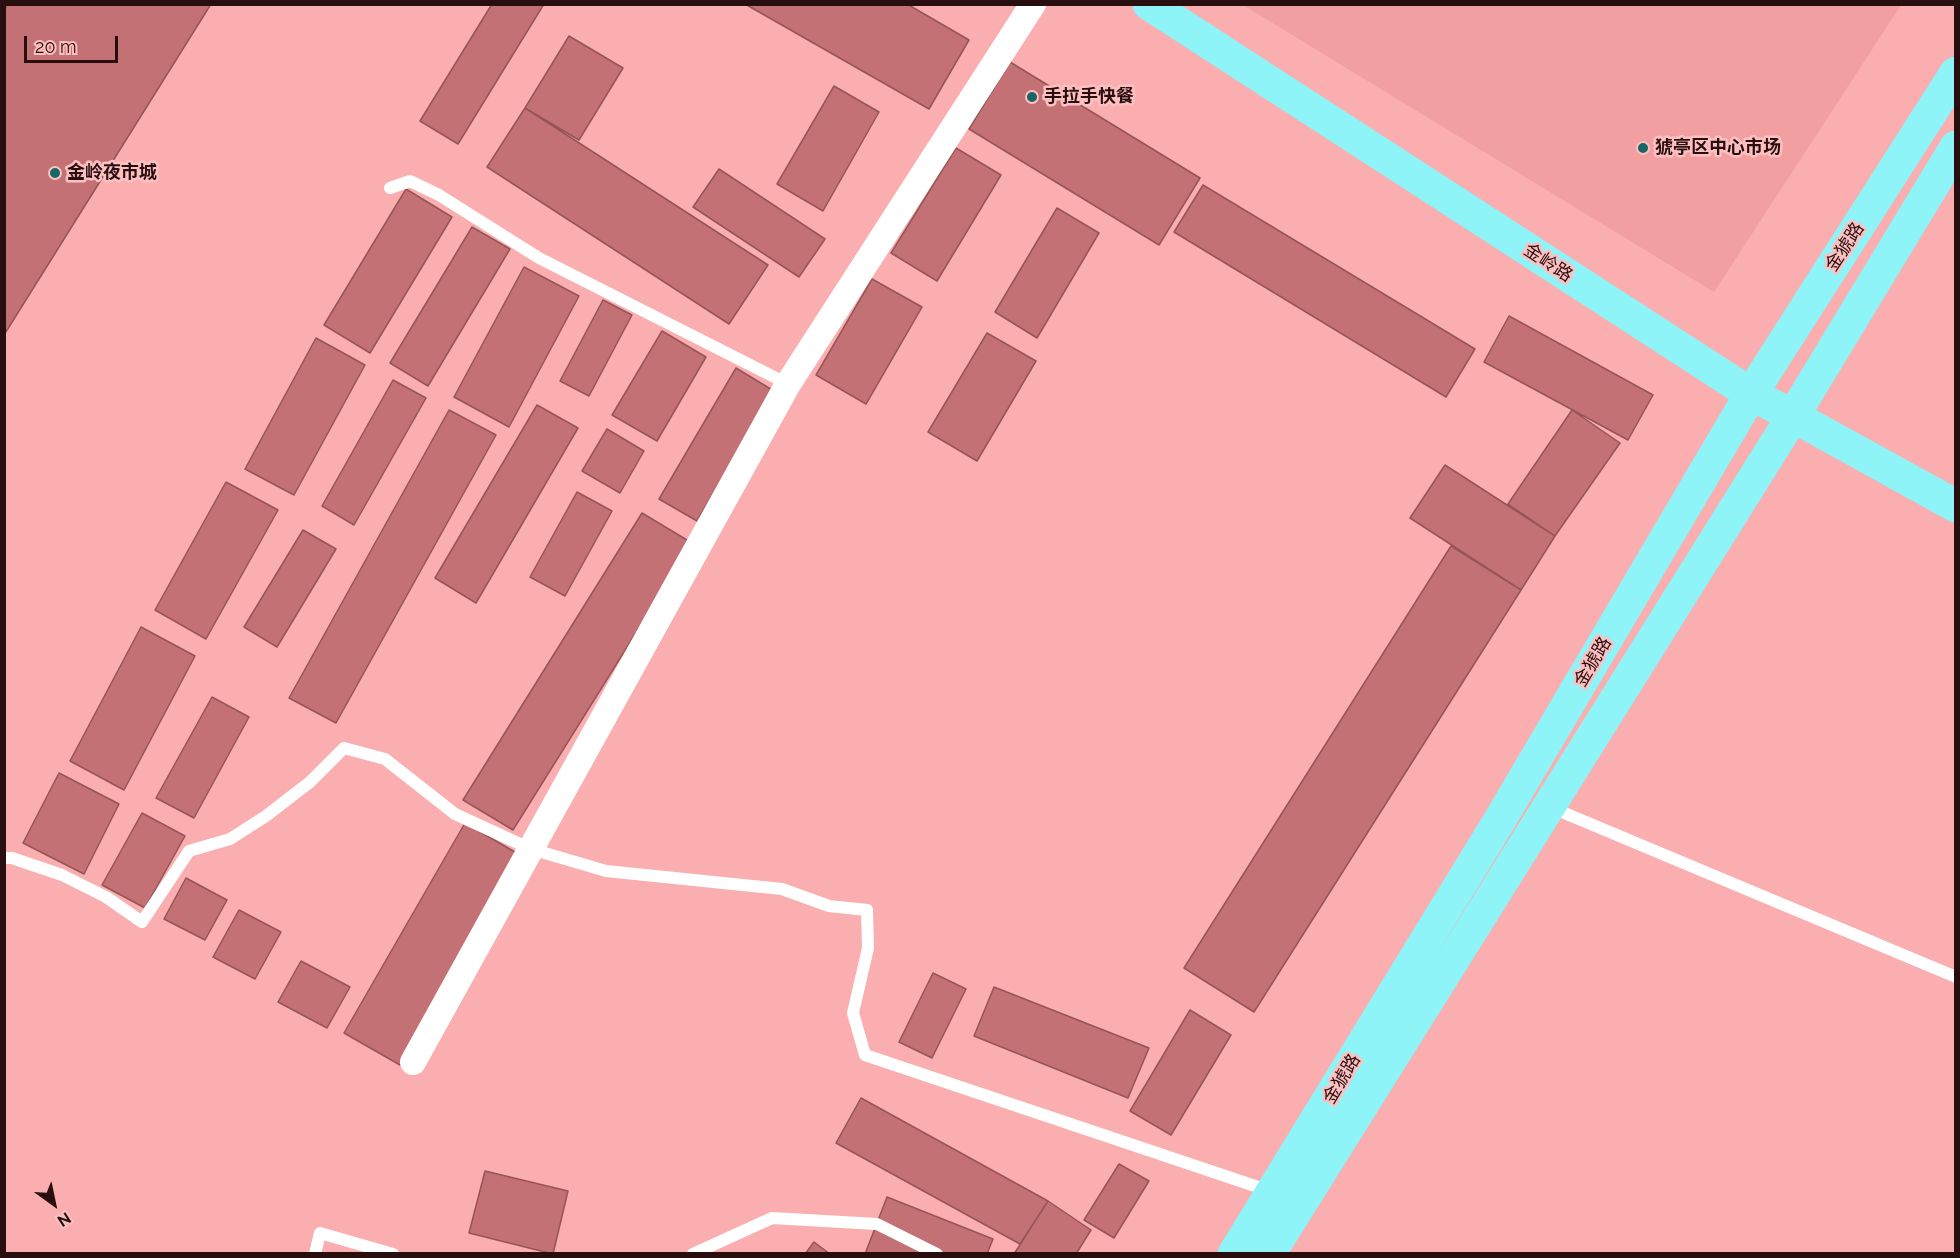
<!DOCTYPE html>
<meta charset="utf-8">
<style>
body{margin:0}
#map{position:relative;width:1960px;height:1258px;overflow:hidden;background:#faaeaf;font-family:Raleway,sans-serif}
canvas{display:block}
.frame{position:absolute;inset:0;border:6px solid #290e10;pointer-events:none}
.north{position:absolute;left:24px;top:1174px;width:60px;height:60px;-webkit-text-stroke:4px #fdc0c0;paint-order:stroke;rotate:147deg;font-size:16px;font-weight:700;line-height:24px;text-align:center;color:#290e10}
.north::after{content:'';display:block;margin:auto;width:21px;height:27px;background:#290e10;clip-path:polygon(50% 0,100% 100%,50% 72%,0 100%)}
.scale{position:absolute;left:24px;top:36px;width:94px;height:27px;box-sizing:border-box;border:3px solid #290e10;border-top:0;padding-left:8px;font-size:18px;line-height:21px;white-space:nowrap;color:#290e10;-webkit-text-stroke:4px #fdc0c0;paint-order:stroke}
</style>
<div id="map">
<canvas width="1960" height="1258"></canvas>
<div class="frame"></div>
<div class="north">N</div>
<div class="scale">20 m</div>
</div>
<script>
const ctx = document.querySelector('canvas').getContext('2d');
ctx.lineJoin = 'round';
function fillPath(path, color) { ctx.fillStyle = color; ctx.fill(path, 'evenodd'); }
const shape = rows => new Path2D(rows.map(r => 'M' + r).join(''));
function stroke(path, color, width, dash) { ctx.strokeStyle = color; ctx.lineWidth = width; ctx.lineCap = dash ? 'butt' : 'round'; ctx.setLineDash(dash || []); ctx.stroke(path); }
function label(font, color, halo, rows, align = 'center') {
  ctx.font = font + ' Raleway,"Noto Sans SC",sans-serif'; ctx.lineWidth = 5; ctx.setLineDash([]); ctx.textBaseline = 'middle'; ctx.strokeStyle = halo; ctx.fillStyle = color; for (const [text, x, y, turn = 0] of rows) {
    ctx.save(); ctx.translate(x, y); ctx.rotate((+turn || 0) * Math.PI / 180); ctx.textAlign = isNaN(turn) ? turn : align; if (halo) ctx.strokeText(text, 0, 0); ctx.fillText(text, 0, 0); ctx.restore();
  }
}
fillPath(shape([
 [1243,5,1901,5,1714,292]
]), '#f19fa1');
const building = shape([
 [8,4,211,4,4,335,4,10,8,4],
 [492,4,544,4,458,144,420,121,492,4],
 [745,4,907,4,969,40,929,109,745,4],
 [569,36,623,68,579,140,525,108,569,36],
 [1010,62,1200,178,1159,245,969,129,1010,62],
 [834,86,879,112,823,211,777,184,834,86],
 [525,108,768,265,729,324,487,167,525,108],
 [956,148,1001,175,937,281,891,253,956,148],
 [719,169,825,239,799,277,693,207,719,169],
 [1203,185,1475,349,1446,397,1174,232,1203,185],
 [406,189,452,217,370,353,324,325,406,189],
 [1057,208,1099,233,1037,338,995,312,1057,208],
 [472,227,510,249,428,386,390,363,472,227],
 [524,267,579,296,509,427,454,397,524,267],
 [872,279,922,307,866,404,816,375,872,279],
 [603,300,632,315,589,396,560,381,603,300],
 [1509,316,1653,395,1628,440,1484,362,1509,316],
 [662,331,706,357,657,441,612,415,662,331],
 [987,333,1036,361,977,461,928,432,987,333],
 [316,338,365,365,294,495,245,469,316,338],
 [736,368,774,391,697,521,659,499,736,368],
 [393,380,426,398,354,525,322,506,393,380],
 [537,405,578,428,476,603,435,578,537,405],
 [449,410,496,435,336,723,289,698,449,410],
 [1572,410,1620,443,1555,536,1508,504,1572,410],
 [607,429,644,451,620,493,582,471,607,429],
 [1445,465,1555,536,1521,590,1410,518,1445,465],
 [226,482,278,510,206,639,155,610,226,482],
 [577,492,612,511,565,596,530,577,577,492],
 [642,513,692,543,513,830,463,800,642,513],
 [303,530,336,549,277,647,244,627,303,530],
 [1451,546,1521,590,1254,1012,1184,968,1451,546],
 [141,627,195,656,124,790,70,761,141,627],
 [212,697,249,717,194,818,156,798,212,697],
 [59,773,119,804,84,874,23,843,59,773],
 [142,813,185,836,145,908,102,885,142,813],
 [465,823,520,855,400,1065,344,1033,465,823],
 [186,878,227,900,205,940,164,919,186,878],
 [239,910,281,932,255,979,213,957,239,910],
 [301,961,350,987,327,1028,278,1002,301,961],
 [933,973,966,989,932,1058,899,1042,933,973],
 [994,987,1149,1048,1128,1098,974,1036,994,987],
 [1190,1010,1231,1035,1171,1135,1130,1111,1190,1010],
 [861,1098,1048,1201,1020,1244,836,1143,861,1098],
 [1119,1164,1149,1181,1114,1238,1084,1220,1119,1164],
 [485,1171,568,1191,553,1254,469,1233,485,1171],
 [887,1197,993,1239,987,1254,865,1254,887,1197],
 [1048,1201,1091,1230,1076,1254,1014,1254,1048,1201],
 [814,1242,830,1254,805,1254,814,1242]
]);
fillPath(building, '#c37174');
stroke(building, '#975457', 1.5);
stroke(shape([
 [390,188,410,181,439,195,539,258,788,384],
 [1550,807,1956,977],
 [4,858,12,858,62,875,106,897,142,922,189,851,230,839,266,816,310,782,344,748,385,759,455,814,531,849,606,871,782,889,829,906,867,910,868,948,853,1013,865,1055,1270,1191],
 [315,1254,320,1233,393,1254],
 [693,1254,772,1218,877,1224,937,1254]
]), '#fff', 12);
stroke(shape([
 [413,1062,788,384,1033,4]
]), '#fff', 26);
stroke(shape([
 [1149,4,1751,394,1793,416,1956,506],
 [1234,1254,1498,823,1751,394,1956,73],
 [1269,1254,1793,416,1956,147]
]), '#8ef4f7', 33);
for (const [x, y, r, color] of [
 [1032,97,6,"#176668"],
 [1643,148,6,"#176668"],
 [55,173,6,"#176668"]
]) { const dot = new Path2D(); dot.arc(x, y, r, 0, 2 * Math.PI); ctx.fillStyle = color; ctx.fill(dot); stroke(dot, '#fdc0c0', 2); }
label('bold 18px', '#290e10', '#fdc0c0', [
 ["手拉手快餐",1044,97],
 ["猇亭区中心市场",1655,148],
 ["金岭夜市城",67,173]
], 'left');
label('18px', '#290e10', '#fdc0c0', [
 ["金猇路",1845,247,-57],
 ["金岭路",1548,263,33],
 ["金猇路",1593,662,-59],
 ["金猇路",1342,1079,-59]
]);
</script>
